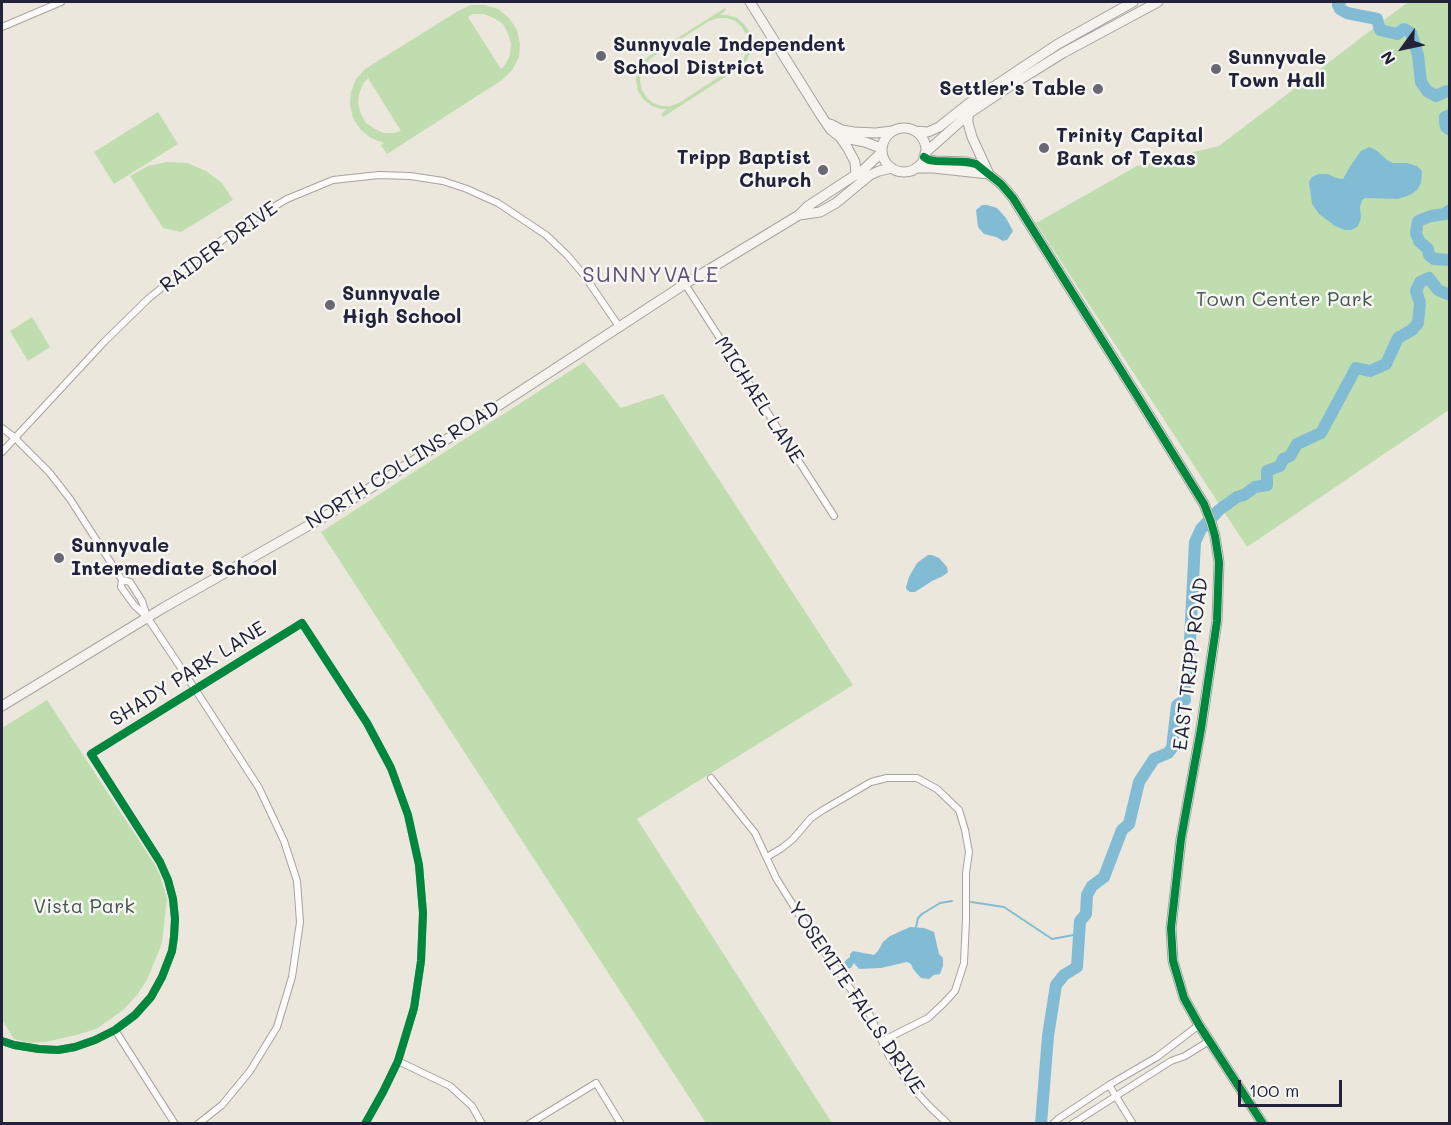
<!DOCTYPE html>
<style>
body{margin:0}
#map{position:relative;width:1451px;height:1125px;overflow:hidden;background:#ece7dc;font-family:Mali,sans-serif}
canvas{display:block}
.frame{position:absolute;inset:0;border:3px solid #22223b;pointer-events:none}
.north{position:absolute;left:1373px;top:18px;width:60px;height:60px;-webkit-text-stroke:4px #f6f6f2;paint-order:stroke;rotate:237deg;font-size:16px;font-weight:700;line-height:24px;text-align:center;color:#22223b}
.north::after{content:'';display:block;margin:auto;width:21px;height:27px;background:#22223b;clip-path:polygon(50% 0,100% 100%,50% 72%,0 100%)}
.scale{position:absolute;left:1238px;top:1080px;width:104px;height:27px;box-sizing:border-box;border:3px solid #22223b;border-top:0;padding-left:8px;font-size:18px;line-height:21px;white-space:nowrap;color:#22223b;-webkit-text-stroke:4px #f6f6f2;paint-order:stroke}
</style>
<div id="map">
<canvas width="1451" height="1125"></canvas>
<div class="frame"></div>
<div class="north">N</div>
<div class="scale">100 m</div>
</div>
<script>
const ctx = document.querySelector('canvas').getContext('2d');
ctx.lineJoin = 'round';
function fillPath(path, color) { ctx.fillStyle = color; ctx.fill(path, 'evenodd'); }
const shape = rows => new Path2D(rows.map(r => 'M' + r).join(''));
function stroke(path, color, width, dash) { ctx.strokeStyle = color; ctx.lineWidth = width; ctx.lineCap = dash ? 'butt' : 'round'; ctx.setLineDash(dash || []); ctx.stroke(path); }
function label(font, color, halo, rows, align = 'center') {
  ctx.font = font + ' Mali,sans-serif'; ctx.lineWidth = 5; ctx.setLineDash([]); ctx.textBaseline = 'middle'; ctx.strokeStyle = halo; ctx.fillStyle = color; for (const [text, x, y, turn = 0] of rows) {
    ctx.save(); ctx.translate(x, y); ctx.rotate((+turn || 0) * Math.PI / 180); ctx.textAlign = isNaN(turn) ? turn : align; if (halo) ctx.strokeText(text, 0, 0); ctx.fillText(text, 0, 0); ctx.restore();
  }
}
fillPath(shape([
 [1408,2,1449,2,1449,410,1247,547,1036,223,1137,166,1219,146],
 [471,5,485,5,498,9,509,18,517,30,520,44,519,57,512,70,502,80,387,154,381,145,384,143,371,138,360,129,353,118,350,105,351,92,356,79,365,69,458,11],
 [473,14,484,14,494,18,503,24,508,34,511,44,510,55,505,65,501,69,468,17],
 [368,78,401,131,394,133,384,133,375,129,366,123,361,114,358,104,359,94,363,84],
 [725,8,726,10,720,15,727,15,737,18,744,24,750,33,752,42,751,52,746,61,739,68,663,117,661,114,667,109,661,109,652,106,644,100,638,91,636,81,637,71,642,62,649,56],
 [718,18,726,18,735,21,741,26,746,34,748,42,747,51,743,59,737,65,679,103,670,106,662,106,653,103,646,97,642,90,640,81,641,72,644,65,651,58,709,21],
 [158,112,178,144,114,184,94,152],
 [167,162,187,163,206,171,222,183,233,200,181,232,163,228,130,176,148,166],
 [32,317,50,347,28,361,10,331],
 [584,362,621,408,663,394,853,685,637,819,832,1123,706,1123,321,532],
 [47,700,155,865,160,875,167,899,162,943,147,980,137,995,123,1010,96,1029,76,1035,46,1042,30,1043,14,1039,2,1020,2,728]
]), '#bfddae');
fillPath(shape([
 [1369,147,1376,150,1387,160,1393,163,1407,163,1417,166,1422,171,1421,183,1417,190,1410,195,1398,199,1365,198,1362,200,1360,207,1361,218,1358,226,1352,230,1345,230,1335,226,1319,214,1312,204,1309,182,1312,177,1318,174,1328,174,1336,178,1343,179,1351,165,1361,151],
 [982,205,987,205,997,208,1006,218,1013,231,1007,240,1003,241,996,237,984,234,978,227,976,210],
 [928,555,932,555,939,558,947,567,948,572,943,576,932,581,915,592,910,592,906,589,906,587,909,577,917,563],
 [910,927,924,928,934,932,939,954,943,958,943,966,940,974,934,975,929,979,921,978,913,969,911,964,907,962,881,968,859,969,854,963,851,968,844,969,842,967,846,960,850,957,850,954,853,951,874,955,878,951,883,942,890,936]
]), '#82bcd4');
stroke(shape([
 [971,902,1004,907,1052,939,1079,934],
 [916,927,918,918,922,914,940,903,952,901]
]), '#82bcd4', 2);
stroke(shape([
 [1340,2,1338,5,1340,9,1347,13,1377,19,1380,30,1397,34,1404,29,1411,33,1418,55,1421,82,1427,91,1436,96,1447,91,1450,92],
 [1450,115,1445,117,1445,122,1446,127,1450,130],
 [1450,210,1445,214,1431,216,1418,221,1416,233,1419,241,1428,249,1429,255,1434,259,1450,260],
 [1041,1124,1048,1036,1056,985,1064,975,1077,967,1080,921,1086,914,1087,895,1092,886,1104,877,1122,830,1129,824,1139,782,1154,759,1168,753,1172,748,1177,705,1185,700,1183,689,1188,680,1195,542,1201,529,1219,510,1237,497,1244,495,1255,487,1267,485,1267,471,1280,466,1283,459,1290,456,1297,444,1321,433,1356,368,1370,371,1386,364,1398,338,1412,330,1418,323,1420,303,1416,291,1420,282,1429,278,1438,290,1450,295]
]), '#82bcd4', 12);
const street = shape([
 [2,27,61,2],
 [685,284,834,516],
 [2,428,14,437,49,472,70,499,122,580,121,587,134,605,147,617,195,689,259,788,284,841,297,881,300,922,292,977,277,1027,250,1071,222,1105,198,1124],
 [2,452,104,342,148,299,203,254,240,227,287,199,333,180,379,175,410,176,443,181,467,189,498,203,546,235,567,255,584,275,620,328],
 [122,580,130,582,142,601,146,614],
 [711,778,755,833,776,878,803,921,852,991,867,1009,889,1056,910,1085,930,1107,948,1124],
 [767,857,782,848,793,839,811,818,823,810,871,782,887,778,917,778,937,789,959,810,965,830,969,852,966,873,966,920,964,963,955,991,943,1004,928,1018,882,1041],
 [115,1030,175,1124],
 [2,1041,14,1045,39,1049,58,1050,75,1047,95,1040,115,1030,135,1015,151,997,162,977,172,951,174,937,175,919,173,899,168,880,160,862,91,754,302,623,367,723,391,768,408,815,419,865,423,913,421,961,414,1008,398,1061,383,1092,365,1124],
 [398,1061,450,1086,472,1106,482,1124],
 [1109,1085,1133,1124],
 [529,1124,596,1083,621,1124],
 [1053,1124,1058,1119,1109,1085,1157,1057,1199,1025],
 [1072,1124,1171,1061,1185,1056,1209,1041]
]);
const secondary = shape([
 [750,2,822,117,831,130,840,137,865,142,878,147,882,150],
 [968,116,968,123,972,137,988,172],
 [830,124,842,130,854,132,876,133,892,131],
 '882 150a22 22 0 1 1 44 0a22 22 0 1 1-44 0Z',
 [915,131,928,132,939,127,968,104,1020,69,1058,44,1133,2],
 [840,137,847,147,855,162,856,175],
 [925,153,971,112,1013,84,1063,53,1158,2],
 [924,157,929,160,936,161,967,162,976,164,1001,184,1013,198,1139,399,1204,504,1211,522,1215,536,1219,562,1217,621,1201,729,1181,839,1171,928,1173,961,1184,998,1199,1025,1263,1124],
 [916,168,933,168,989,174],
 [799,215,820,212,836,203,870,175,879,171,892,168],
 [2,706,163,608,327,515,415,460,685,284,799,215,808,206,863,170,882,152]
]);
stroke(street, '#a6a3a0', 8);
stroke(secondary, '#a6a3a0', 11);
stroke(street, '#fcfbfa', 6);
stroke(secondary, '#f6f3ef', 9);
stroke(shape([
 [924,157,929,160,936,161,967,162,976,164,1001,184,1013,198,1139,399,1204,504,1211,522,1215,536,1219,562,1217,621,1201,729,1181,839,1171,928,1173,961,1184,998,1199,1025,1263,1124],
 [2,1041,14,1045,39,1049,58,1050,75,1047,95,1040,115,1030,135,1015,151,997,162,977,172,951,174,937,175,919,173,899,168,880,160,862,91,754,302,623,367,723,391,768,408,815,419,865,423,913,421,961,414,1008,398,1061,383,1092,365,1124]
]), '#00873e', 8);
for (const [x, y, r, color] of [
 [601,56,6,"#696773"],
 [1216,69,6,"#696773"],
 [1098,89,6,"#696773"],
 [1044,148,6,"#696773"],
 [823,170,6,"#696773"],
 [330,305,6,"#696773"],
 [59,558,6,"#696773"]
]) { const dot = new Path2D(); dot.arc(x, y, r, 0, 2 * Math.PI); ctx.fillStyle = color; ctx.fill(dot); stroke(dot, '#f6f6f2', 2); }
label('bold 20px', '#22223b', '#f6f6f2', [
 ["Sunnyvale Independent",613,45],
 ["School District",613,68],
 ["Sunnyvale",1228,58],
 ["Town Hall",1228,81],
 ["Settler's Table",1086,89,"right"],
 ["Trinity Capital",1056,136],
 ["Bank of Texas",1056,159],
 ["Tripp Baptist",811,158,"right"],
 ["Church",811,181,"right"],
 ["Sunnyvale",342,294],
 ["High School",342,317],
 ["Sunnyvale",71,546],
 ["Intermediate School",71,569]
], 'left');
label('20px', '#22223b', '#f6f6f2', [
 ["RAIDER DRIVE",219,247,-36],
 ["MICHAEL LANE",759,400,57],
 ["NORTH COLLINS ROAD",403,465,-32],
 ["EAST TRIPP ROAD",1191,664,-83],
 ["SHADY PARK LANE",188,674,-32],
 ["YOSEMITE FALLS DRIVE",856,998,56]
]);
label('20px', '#465752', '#f6f6f2', [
 ["Town Center Park",1284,300],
 ["Vista Park",84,907]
]);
ctx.letterSpacing = '1.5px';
label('22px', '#5f5277', '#f6f6f2', [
 ["SUNNYVALE",651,275]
]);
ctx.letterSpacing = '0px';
</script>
